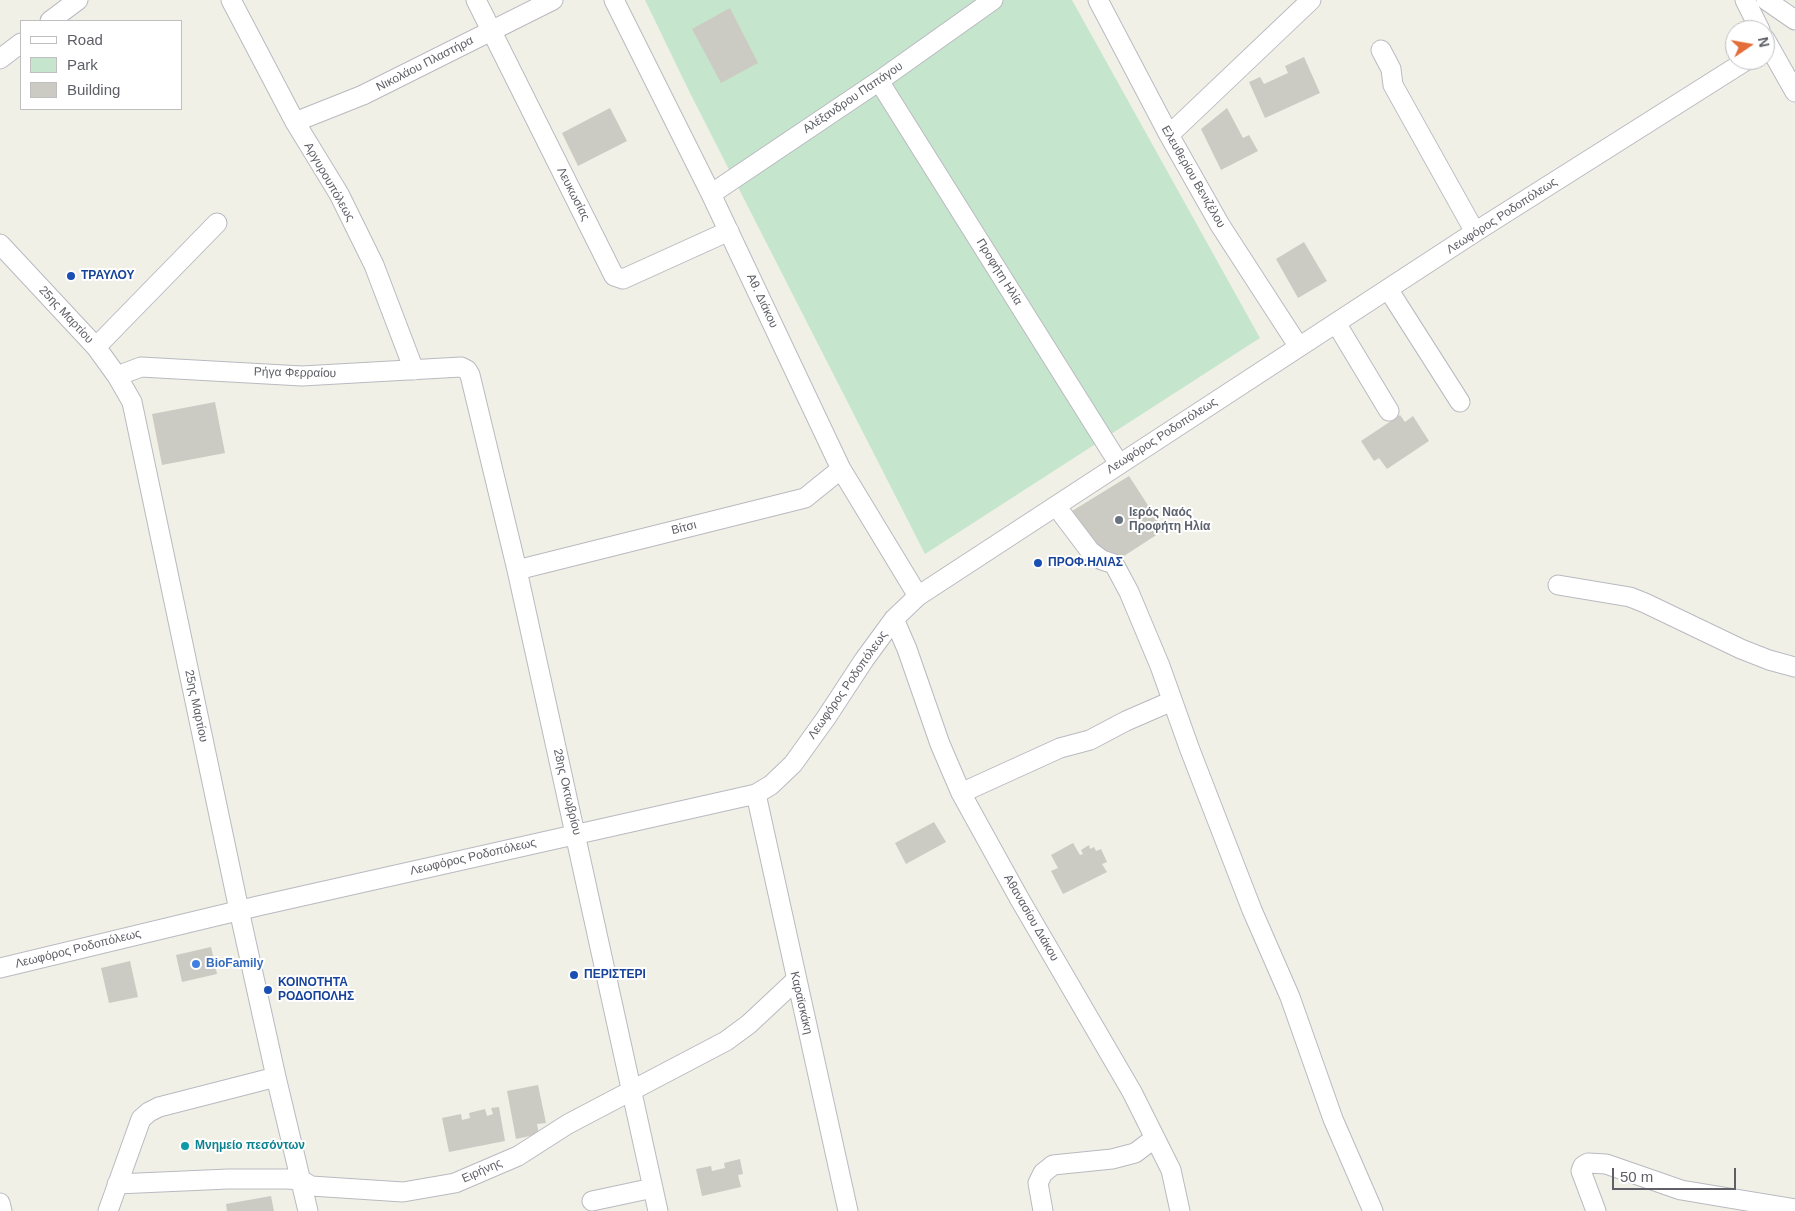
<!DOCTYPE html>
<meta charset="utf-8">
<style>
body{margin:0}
#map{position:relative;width:1795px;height:1211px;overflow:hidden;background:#f0f0e7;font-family:Arial,sans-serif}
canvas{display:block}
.legend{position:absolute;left:20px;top:20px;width:162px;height:90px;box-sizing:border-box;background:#fff;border:1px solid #bfbfc2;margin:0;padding:6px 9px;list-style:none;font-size:15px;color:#5f6067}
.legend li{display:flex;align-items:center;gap:10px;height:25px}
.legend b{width:25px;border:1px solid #bfbfc2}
.north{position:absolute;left:1725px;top:20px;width:50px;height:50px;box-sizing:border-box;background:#fff;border:1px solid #bfbfc2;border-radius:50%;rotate:78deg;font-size:14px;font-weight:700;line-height:20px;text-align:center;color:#5f6067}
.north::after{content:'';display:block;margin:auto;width:18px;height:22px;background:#e36e3a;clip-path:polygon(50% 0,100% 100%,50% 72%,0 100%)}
.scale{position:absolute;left:1612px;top:1168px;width:124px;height:22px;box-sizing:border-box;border:2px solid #5f6067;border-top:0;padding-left:6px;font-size:15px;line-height:18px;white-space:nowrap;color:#5f6067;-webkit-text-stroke:4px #fff;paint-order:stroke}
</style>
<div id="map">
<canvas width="1795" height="1211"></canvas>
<ul class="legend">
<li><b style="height:6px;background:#fff"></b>Road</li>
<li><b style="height:14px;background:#c5e6cd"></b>Park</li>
<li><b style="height:14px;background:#cccbc3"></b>Building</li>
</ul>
<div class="north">N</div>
<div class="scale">50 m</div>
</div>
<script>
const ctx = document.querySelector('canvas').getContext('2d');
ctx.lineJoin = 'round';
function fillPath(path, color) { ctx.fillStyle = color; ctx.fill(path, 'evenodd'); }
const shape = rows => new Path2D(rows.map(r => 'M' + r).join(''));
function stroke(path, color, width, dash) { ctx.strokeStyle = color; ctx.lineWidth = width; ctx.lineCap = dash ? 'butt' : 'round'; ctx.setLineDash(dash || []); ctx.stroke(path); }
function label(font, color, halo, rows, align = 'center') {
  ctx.font = font + ' Arial,sans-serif'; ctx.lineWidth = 4; ctx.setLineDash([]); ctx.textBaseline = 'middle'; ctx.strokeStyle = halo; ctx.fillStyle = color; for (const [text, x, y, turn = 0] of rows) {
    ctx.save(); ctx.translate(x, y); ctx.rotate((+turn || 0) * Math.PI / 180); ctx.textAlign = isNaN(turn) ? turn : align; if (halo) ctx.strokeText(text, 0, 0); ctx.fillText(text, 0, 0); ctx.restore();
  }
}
fillPath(shape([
 [645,0,1072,0,1260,338,925,554,690,93]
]), '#c5e6cd');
fillPath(shape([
 [730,8,758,63,721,83,692,29],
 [1304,57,1320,93,1265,118,1249,82,1260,77,1264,84,1288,73,1285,66],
 [610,108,627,141,578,166,562,133],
 [1227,108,1243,138,1249,135,1258,151,1221,170,1201,129],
 [1304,242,1327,281,1298,298,1276,259],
 [215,402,225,453,162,465,152,414],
 [1400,415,1405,422,1413,416,1429,441,1387,469,1379,458,1374,461,1361,441],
 [1129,476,1164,530,1124,556,1106,557,1072,511],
 [934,822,946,842,906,864,895,843],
 [1073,843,1080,855,1083,854,1081,850,1089,845,1090,849,1094,847,1096,851,1101,849,1107,862,1102,864,1107,872,1063,894,1051,871,1058,868,1051,855],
 [211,947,217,974,182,982,176,955],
 [130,961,138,997,109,1003,101,968],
 [538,1085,546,1123,537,1124,539,1134,516,1139,507,1091],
 [499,1107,505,1141,449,1152,442,1118,461,1114,462,1120,470,1118,469,1113,485,1109,487,1116,493,1114,491,1108],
 [740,1159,743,1174,738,1175,741,1187,702,1196,696,1169,711,1166,712,1171,725,1168,724,1163],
 [271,1196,274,1211,227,1211,226,1204]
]), '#cccbc3');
const minor = shape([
 [231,0,295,122,339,194,374,265,414,370],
 [476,0,614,276,623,279,729,231],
 [614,0,711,194,841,469,918,596],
 [1098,0,1169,135,1220,225,1299,347],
 [1745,0,1760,30],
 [1766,0,1795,20],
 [50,21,78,0],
 [1765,39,1795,92],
 [1381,50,1391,69,1393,85,1475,232],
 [0,59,21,43],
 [879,81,1119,464],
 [295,122,363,95,553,0],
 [1169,135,1311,0],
 [711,194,879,81,993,0],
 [0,244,96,347,117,376,132,402,239,910,276,1077,308,1211],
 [1388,289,1460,402],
 [1336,323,1389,411],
 [96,347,217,223],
 [117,376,141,367,302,376,461,367,467,370,470,375,517,570,658,1211],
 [1056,506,1090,551,1102,560,1114,564,1129,592,1160,666,1190,750,1252,910,1290,997,1333,1119,1373,1211],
 [517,570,805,498,841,469],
 [1558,585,1630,597,1645,603,1741,649,1769,660,1795,667],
 [894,619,907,649,940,744,961,793,1019,898,1132,1092,1171,1170,1180,1211],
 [961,793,1060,748,1090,740,1126,721,1172,701],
 [756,794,848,1211],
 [0,968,258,906,756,794,771,785,793,764,826,718,864,660,894,619,918,596,1475,232,1747,60],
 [117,1184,228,1179,287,1179,301,1180,311,1186,403,1192,455,1183,518,1156,568,1124,726,1041,749,1024,796,980],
 [592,1201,653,1188],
 [0,1203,2,1211],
 [108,1211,141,1119,149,1112,159,1107,276,1077],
 [1043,1211,1038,1183,1043,1173,1053,1165,1112,1159,1135,1153,1155,1138],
 [1596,1211,1581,1171,1583,1166,1588,1163,1606,1164,1681,1190,1795,1209]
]);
stroke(minor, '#b9bac0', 21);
stroke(minor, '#fff', 19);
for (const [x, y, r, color] of [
 [71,276,5,"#1a4fb4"],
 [1119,520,5,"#6b7280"],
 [1038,563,5,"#1a4fb4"],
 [196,964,5,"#3f7fe0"],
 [574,975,5,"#1a4fb4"],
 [268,990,5,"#1a4fb4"],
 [185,1146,5,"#0f9aa8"]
]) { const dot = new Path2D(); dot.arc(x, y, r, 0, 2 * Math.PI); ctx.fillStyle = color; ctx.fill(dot); stroke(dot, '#fff', 2); }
label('12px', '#5f6067', '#fff', [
 ["Νικολάου Πλαστήρα",425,64,-27],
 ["Αλέξανδρου Παπάγου",853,98,-34],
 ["Ελευθερίου Βενιζέλου",1193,177,60],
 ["Αργυρουπόλεως",329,182,60],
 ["Λευκωσίας",573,194,63],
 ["Λεωφόρος Ροδοπόλεως",1502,216,-33],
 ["Προφήτη Ηλία",999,272,58],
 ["Αθ. Διάκου",762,301,65],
 ["25ης Μαρτίου",66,315,47],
 ["Ρήγα Φερραίου",295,373,1],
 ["Λεωφόρος Ροδοπόλεως",1162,436,-33],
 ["Βίτσι",684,528,-14],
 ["Λεωφόρος Ροδοπόλεως",848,685,-55],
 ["25ης Μαρτίου",196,706,78],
 ["28ης Οκτωβρίου",567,792,77],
 ["Λεωφόρος Ροδοπόλεως",473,857,-13],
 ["Αθανασίου Διάκου",1031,918,60],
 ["Λεωφόρος Ροδοπόλεως",78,949,-14],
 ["Καραϊσκάκη",801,1003,77],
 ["Ειρήνης",482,1171,-24]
]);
label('bold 12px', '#164399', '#fff', [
 ["ΤΡΑΥΛΟΥ",81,276],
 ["ΠΡΟΦ.ΗΛΙΑΣ",1048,563],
 ["ΠΕΡΙΣΤΕΡΙ",584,975],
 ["ΚΟΙΝΟΤΗΤΑ",278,983],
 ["ΡΟΔΟΠΟΛΗΣ",278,997]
], 'left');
label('bold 12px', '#5b616d', '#fff', [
 ["Ιερός Ναός",1129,513],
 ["Προφήτη Ηλία",1129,527]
], 'left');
label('bold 12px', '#366cbe', '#fff', [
 ["BioFamily",206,964]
], 'left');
label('bold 12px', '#0d838f', '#fff', [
 ["Μνημείο πεσόντων",195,1146]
], 'left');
</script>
